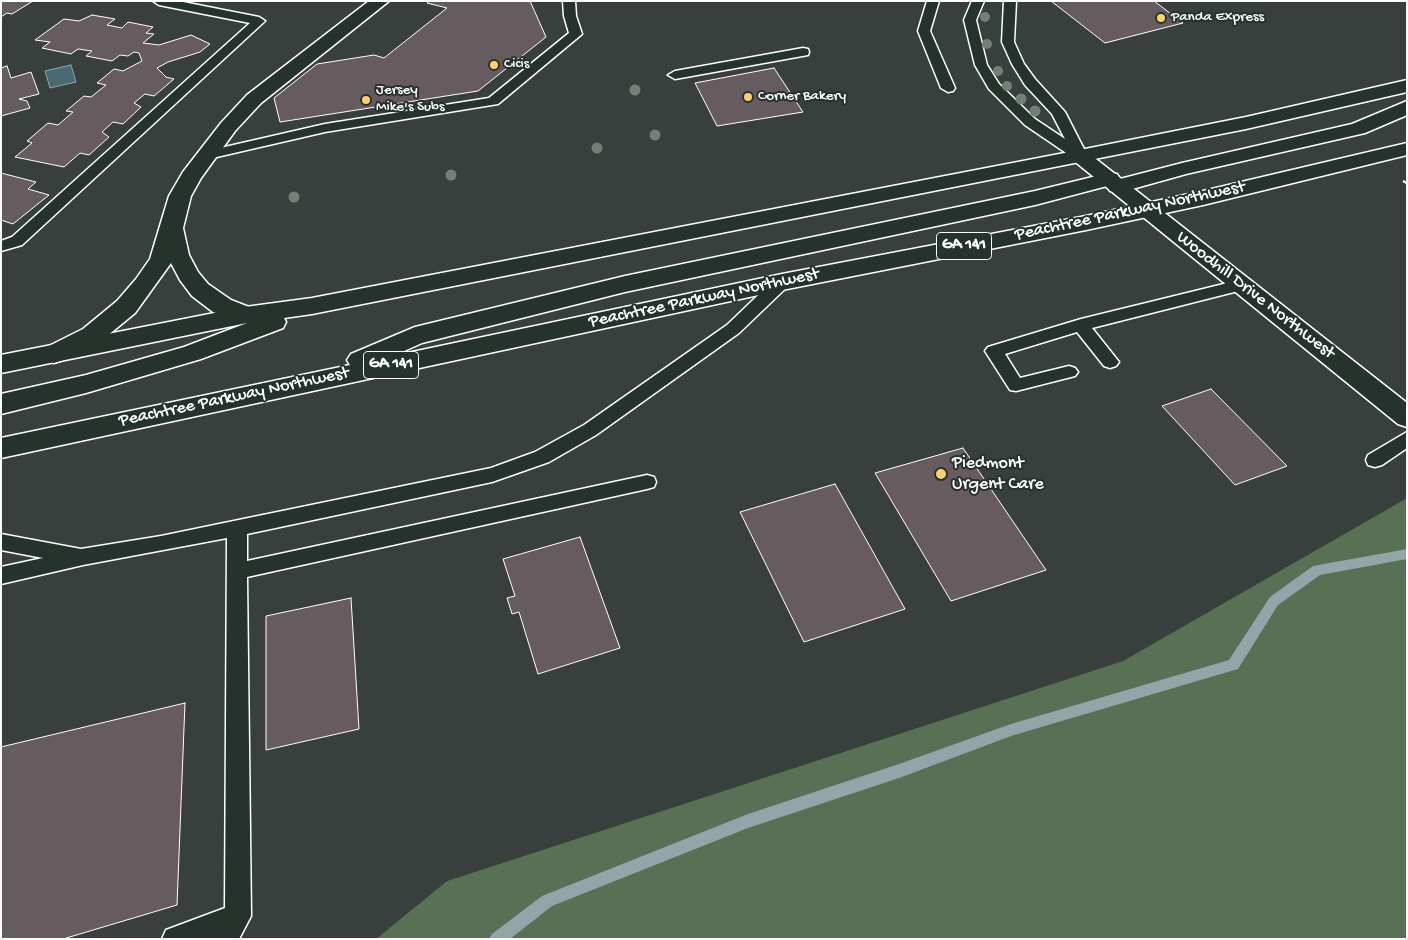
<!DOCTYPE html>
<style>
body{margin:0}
#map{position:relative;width:1408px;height:940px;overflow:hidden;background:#26332d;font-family:"Gochi Hand",sans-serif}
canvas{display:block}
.frame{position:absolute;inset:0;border:2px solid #fff;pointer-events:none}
</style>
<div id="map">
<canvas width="1408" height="940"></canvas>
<div class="frame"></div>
</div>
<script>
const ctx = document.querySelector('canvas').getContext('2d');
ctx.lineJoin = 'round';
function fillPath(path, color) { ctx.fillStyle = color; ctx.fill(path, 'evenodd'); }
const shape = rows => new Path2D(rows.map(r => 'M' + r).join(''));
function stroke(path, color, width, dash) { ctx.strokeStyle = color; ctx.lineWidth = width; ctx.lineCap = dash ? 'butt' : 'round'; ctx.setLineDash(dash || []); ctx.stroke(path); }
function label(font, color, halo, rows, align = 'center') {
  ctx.font = font + ' "Gochi Hand",sans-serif'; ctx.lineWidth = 4; ctx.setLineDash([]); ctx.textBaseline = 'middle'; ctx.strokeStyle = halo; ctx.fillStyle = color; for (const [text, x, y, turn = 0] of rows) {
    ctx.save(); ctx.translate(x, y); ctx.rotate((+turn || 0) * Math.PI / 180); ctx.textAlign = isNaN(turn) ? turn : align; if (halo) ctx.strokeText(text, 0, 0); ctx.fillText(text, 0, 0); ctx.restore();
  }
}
fillPath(shape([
 [1,1,1407,1,1407,498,1123,661,447,881,376,939,1,939]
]), '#393f3c');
fillPath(shape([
 [1407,498,1407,939,376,939,447,881,1123,661]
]), '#587054');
const water = shape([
 [71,65,76,82,50,88,45,71,71,65]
]);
fillPath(water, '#4a6a71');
stroke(water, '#92a6aa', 1);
fillPath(shape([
 [1407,549,1407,559,1320,575,1278,605,1238,669,1011,736,899,778,748,828,552,906,510,939,489,939,492,934,542,896,748,814,899,764,1011,724,1229,660,1270,597,1313,566,1407,549]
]), '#92a6aa');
const building = shape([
 [1,1,33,1,12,14,7,13,1,17,1,1],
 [429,1,530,1,546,37,478,91,280,122,274,98,317,64,374,55,384,58,447,8,427,3,429,1],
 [1051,1,1154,1,1183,23,1105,43,1051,1],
 [92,15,115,19,107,25,122,28,128,22,153,27,146,33,154,34,143,43,159,45,191,35,210,44,200,52,168,62,157,68,166,77,174,79,154,96,145,94,134,103,141,107,123,124,113,122,102,132,109,137,89,155,80,153,64,167,15,157,32,143,27,141,48,123,58,125,73,112,66,111,84,96,91,97,106,85,97,83,114,69,123,71,142,61,139,53,134,52,128,56,120,55,112,61,86,56,92,51,78,49,71,54,42,48,50,42,35,40,64,19,79,21,92,15],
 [7,66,11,78,31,72,39,94,19,99,27,101,30,108,1,116,1,68,7,66],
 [774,68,803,112,717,126,695,83,774,68],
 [1,173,36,182,28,189,49,195,13,224,1,220,1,173],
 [1211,389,1287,466,1235,485,1162,406,1211,389],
 [963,448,1046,570,951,601,875,473,963,448],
 [835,484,905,609,804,642,740,512,835,484],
 [580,537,620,648,538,674,519,612,512,614,507,598,515,596,503,559,580,537],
 [351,598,359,729,266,750,266,616,351,598],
 [185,703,177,905,63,939,1,939,1,747,185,703]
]);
fillPath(building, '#665c60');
stroke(building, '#fff', 1);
const lane = shape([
 [153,1,178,1,259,17,265,21,22,245,1,251,1,241,12,237,250,23,159,5,153,1],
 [563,1,575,1,576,16,582,34,498,104,325,132,208,159,203,158,201,155,203,152,325,124,489,98,569,33,564,16,563,1],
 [927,1,939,1,930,31,955,88,953,91,948,92,941,88,918,31,927,1],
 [972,1,984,1,976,20,987,65,999,84,1035,119,1065,139,1052,114,1025,85,1012,64,1002,42,1004,1,1016,1,1014,42,1024,64,1035,79,1065,112,1087,155,1085,159,1075,159,1025,125,989,89,975,65,964,20,972,1],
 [803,48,808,49,809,52,808,55,675,79,668,75,675,71,803,48],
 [782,277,788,278,790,282,788,286,739,333,596,435,549,462,492,482,247,534,247,561,647,475,654,477,656,482,654,487,647,489,247,577,251,916,239,939,162,939,166,930,225,908,227,538,83,565,1,584,1,567,43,558,1,550,1,534,81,549,161,536,491,468,535,452,584,425,727,325,776,278,782,277],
 [1240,280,1246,281,1248,285,1246,289,1092,328,1119,362,1116,366,1110,368,1104,366,1077,332,1005,354,1020,378,1069,366,1075,368,1078,372,1075,376,1016,391,1010,390,985,351,988,347,1081,319,1240,280],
 [1407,432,1407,448,1382,465,1375,467,1368,465,1366,460,1368,455,1407,432]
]);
const street = shape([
 [369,1,389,1,261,103,235,131,201,178,191,196,183,228,189,255,198,272,208,284,231,300,254,309,257,315,254,321,245,323,213,312,192,296,180,280,171,263,135,313,101,341,63,360,54,363,45,360,41,354,45,348,83,329,117,301,136,279,150,259,169,196,183,172,221,123,247,95,369,1],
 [1080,150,1087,152,1407,403,1407,427,1398,424,1073,160,1070,156,1073,152,1080,150]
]);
const highway = shape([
 [1407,80,1407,92,1246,129,312,314,284,318,286,322,283,328,201,359,86,393,1,414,1,394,86,375,184,347,247,323,1,373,1,355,245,307,312,298,1080,150,1246,117,1407,80],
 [1407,101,1407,115,1365,133,1186,174,1118,193,1110,191,1107,186,1035,205,625,292,422,343,393,356,782,274,1086,216,1203,191,1407,143,1407,155,1203,205,1086,230,782,290,1,458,1,438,350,365,347,360,351,354,415,327,625,276,1035,191,1109,173,1117,174,1120,179,1182,163,1352,124,1407,101]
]);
stroke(lane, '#fff', 3);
stroke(street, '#fff', 3);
stroke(highway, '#fff', 3);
stroke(shape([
 [1403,181,1407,183]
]), '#fff', 2.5, [4, 2.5]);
fillPath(lane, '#26332d');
fillPath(street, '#26332d');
fillPath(highway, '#26332d');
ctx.fillStyle = '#748076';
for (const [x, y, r] of [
 [985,17,5],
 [987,44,5],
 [998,71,5],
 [1007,86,5],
 [635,90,5.5],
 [1021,99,5.5],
 [1035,111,5.5],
 [655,135,5.5],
 [597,148,5.5],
 [451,175,5.5],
 [294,197,5.5]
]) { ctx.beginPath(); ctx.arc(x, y, r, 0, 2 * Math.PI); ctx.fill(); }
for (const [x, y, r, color] of [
 [1161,18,5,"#ffd166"],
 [494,65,5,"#ffd166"],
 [748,97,5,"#ffd166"],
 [366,100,5,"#ffd166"],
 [941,474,6,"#ffd166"]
]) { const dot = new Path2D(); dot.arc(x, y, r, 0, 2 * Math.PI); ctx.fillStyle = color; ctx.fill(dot); stroke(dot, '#26332d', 2); }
label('15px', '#fff', '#26332d', [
 ["Panda Express",1171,18],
 ["Cicis",504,65],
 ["Jersey",376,91],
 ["Mike's Subs",376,108],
 ["Corner Bakery",758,97]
], 'left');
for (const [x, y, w] of [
 [964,246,55],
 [391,365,55]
]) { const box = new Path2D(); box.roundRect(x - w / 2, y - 13.5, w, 27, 4); ctx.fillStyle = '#26332d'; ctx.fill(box); stroke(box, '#fff', 1); }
label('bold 16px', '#fff', null, [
 ["GA 141",964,246],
 ["GA 141",391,365]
]);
label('18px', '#fff', '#26332d', [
 ["Peachtree Parkway Northwest",1130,212,-12],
 ["Woodhill Drive Northwest",1255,296,38],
 ["Peachtree Parkway Northwest",704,299,-12],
 ["Peachtree Parkway Northwest",234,398,-12]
]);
label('18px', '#fff', '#26332d', [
 ["Piedmont",952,464],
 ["Urgent Care",952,485]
], 'left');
</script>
